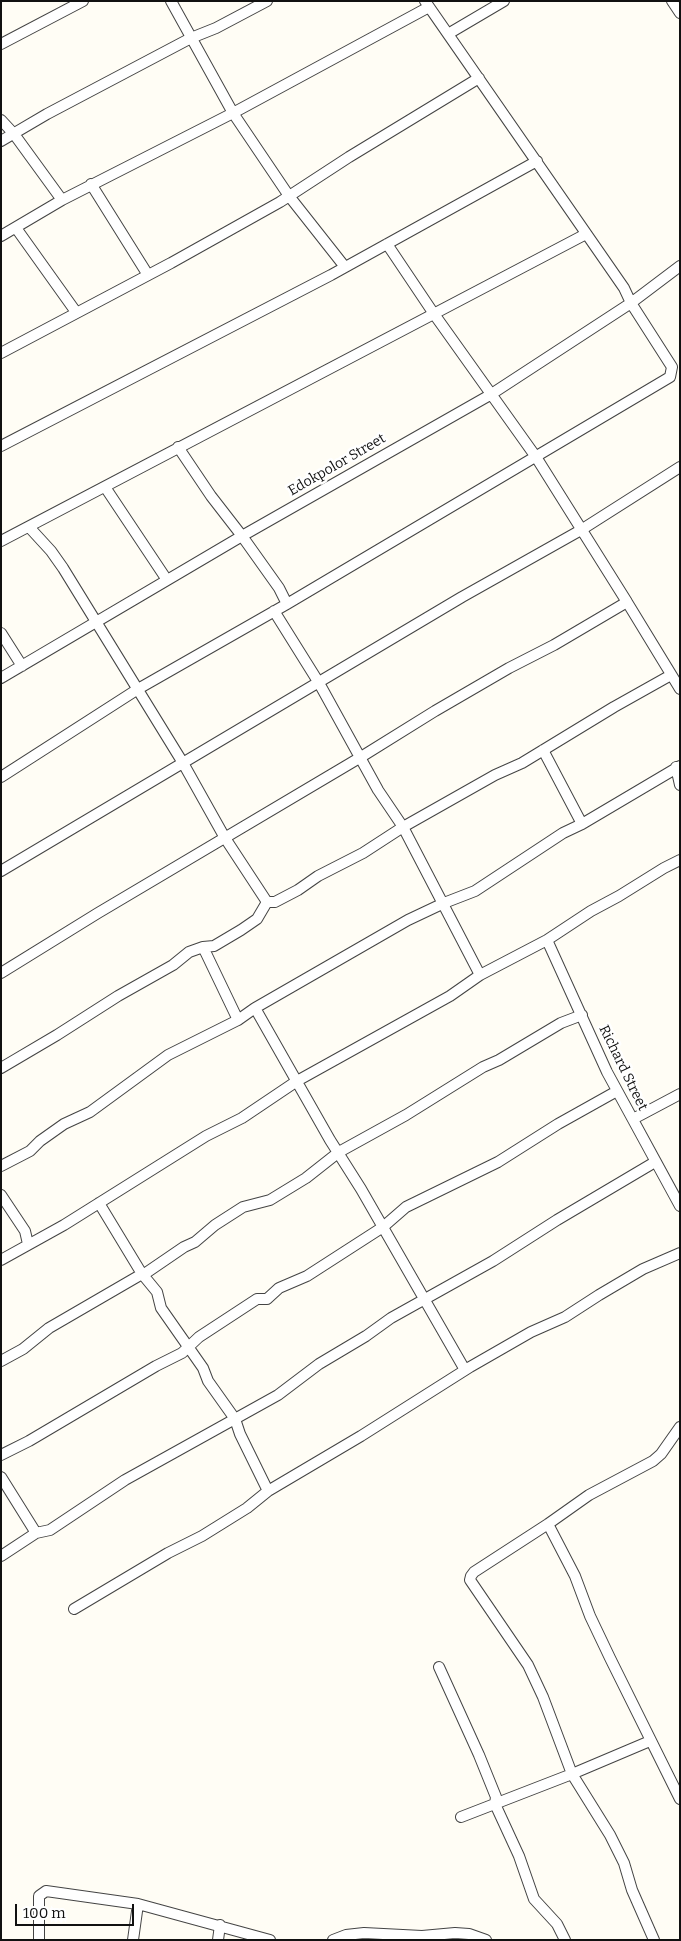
<!DOCTYPE html>
<style>
body{margin:0}
#map{position:relative;width:681px;height:1941px;overflow:hidden;background:#fffdf5;font-family:Bitter,serif}
canvas{display:block}
.frame{position:absolute;inset:0;border:2px solid #111;pointer-events:none}
.scale{position:absolute;left:15px;top:1904px;width:119px;height:22px;box-sizing:border-box;border:2px solid #111;border-top:0;padding-left:6px;font-size:15px;line-height:18px;white-space:nowrap;color:#111;-webkit-text-stroke:4px #fff;paint-order:stroke}
</style>
<div id="map">
<canvas width="681" height="1941"></canvas>
<div class="frame"></div>
<div class="scale">100 m</div>
</div>
<script>
const ctx = document.querySelector('canvas').getContext('2d');
ctx.lineJoin = 'round';
const shape = rows => new Path2D(rows.map(r => 'M' + r).join(''));
function stroke(path, color, width, dash) { ctx.strokeStyle = color; ctx.lineWidth = width; ctx.lineCap = dash ? 'butt' : 'round'; ctx.setLineDash(dash || []); ctx.stroke(path); }
function label(font, color, halo, rows, align = 'center') {
  ctx.font = font + ' Bitter,serif'; ctx.lineWidth = 5; ctx.setLineDash([]); ctx.textBaseline = 'middle'; ctx.strokeStyle = halo; ctx.fillStyle = color; for (const [text, x, y, turn = 0] of rows) {
    ctx.save(); ctx.translate(x, y); ctx.rotate((+turn || 0) * Math.PI / 180); ctx.textAlign = isNaN(turn) ? turn : align; if (halo) ctx.strokeText(text, 0, 0); ctx.fillText(text, 0, 0); ctx.restore();
  }
}
const minor = shape([
 [171,1,233,113,289,196,345,267],
 [672,1,680,13],
 [448,34,504,1],
 [1,44,83,1],
 [1,120,14,134,62,200],
 [1,141,47,114,191,38,216,28,267,1],
 [91,184,148,275],
 [16,228,76,312],
 [1,236,62,200,233,113,429,7],
 [1,353,171,263,280,202,349,157,479,78],
 [1,446,331,275,537,161],
 [178,447,211,496,242,536,279,588,287,604],
 [105,487,167,580],
 [29,527,51,551,63,568,183,763,225,838,267,902],
 [1,541,586,234],
 [627,602,680,689],
 [274,611,319,683,378,790,403,827,495,775,522,763,614,707,671,675],
 [1,633,22,666],
 [1,678,242,536,490,395,631,303,680,266],
 [543,750,582,824],
 [676,767,680,785],
 [1,777,138,689,287,604,670,377,672,367,631,303,624,288,425,1],
 [1,871,462,597,581,530,680,467],
 [547,940,607,1072,680,1206],
 [203,947,238,1020],
 [1,973,98,913,361,757,435,711,509,668,554,645,627,602,536,457,434,314,387,244],
 [480,975,547,940,591,911,619,896,664,868,680,860],
 [255,1008,330,1140,361,1189,465,1370],
 [1,1068,57,1035,118,996,173,965,189,952,203,947,214,946,241,930,257,919,267,902,275,902,298,890,318,876,363,853,403,827,480,975,450,996,297,1081,242,1118,206,1136,64,1225,1,1260],
 [633,1119,680,1094],
 [1,1166,30,1151,40,1141,64,1124,90,1112,168,1055,238,1020,255,1008,408,920,444,903,475,891,563,833,582,824,680,766],
 [1,1195,25,1231,28,1244],
 [99,1203,142,1274],
 [143,1275,157,1292,161,1308,203,1368,208,1381,235,1419,240,1434,268,1491],
 [1,1361,23,1349,49,1328,142,1274,143,1275,184,1247,195,1242,215,1225,243,1207,270,1200,306,1178,339,1152,406,1115,483,1067,499,1060,561,1023,582,1015],
 [1,1455,29,1441,156,1366,182,1353,199,1337,257,1299,267,1299,279,1288,307,1276,383,1227,406,1207,498,1162,558,1124,617,1091],
 [1,1477,36,1533,1,1556],
 [548,1524,575,1576,590,1616,610,1658,680,1799],
 [36,1533,50,1530,125,1480,278,1395,319,1364,366,1336,391,1318,493,1261,557,1220,655,1162],
 [74,1609,168,1553,202,1536,247,1508,268,1491,361,1436,470,1367,531,1332,565,1317,599,1295,643,1269,680,1253],
 [439,1667,479,1755,496,1797,495,1804,519,1856,534,1899,557,1924,565,1940],
 [461,1817,572,1774,650,1741],
 [39,1940,39,1896,46,1891,138,1904,270,1940],
 [133,1940,138,1904],
 [218,1940,220,1925],
 [333,1940,346,1935,364,1933,422,1936,455,1933,469,1934,486,1940],
 [654,1940,632,1890,624,1863,610,1835,572,1774,543,1697,528,1665,470,1580,471,1576,474,1572,548,1524,589,1495,653,1461,661,1454,680,1427]
]);
stroke(minor, '#444', 12);
stroke(minor, '#fff', 10);
label('14px', '#111', '#fff', [
 ["Edokpolor Street",337,465,-30],
 ["Richard Street",623,1068,64]
]);
</script>
